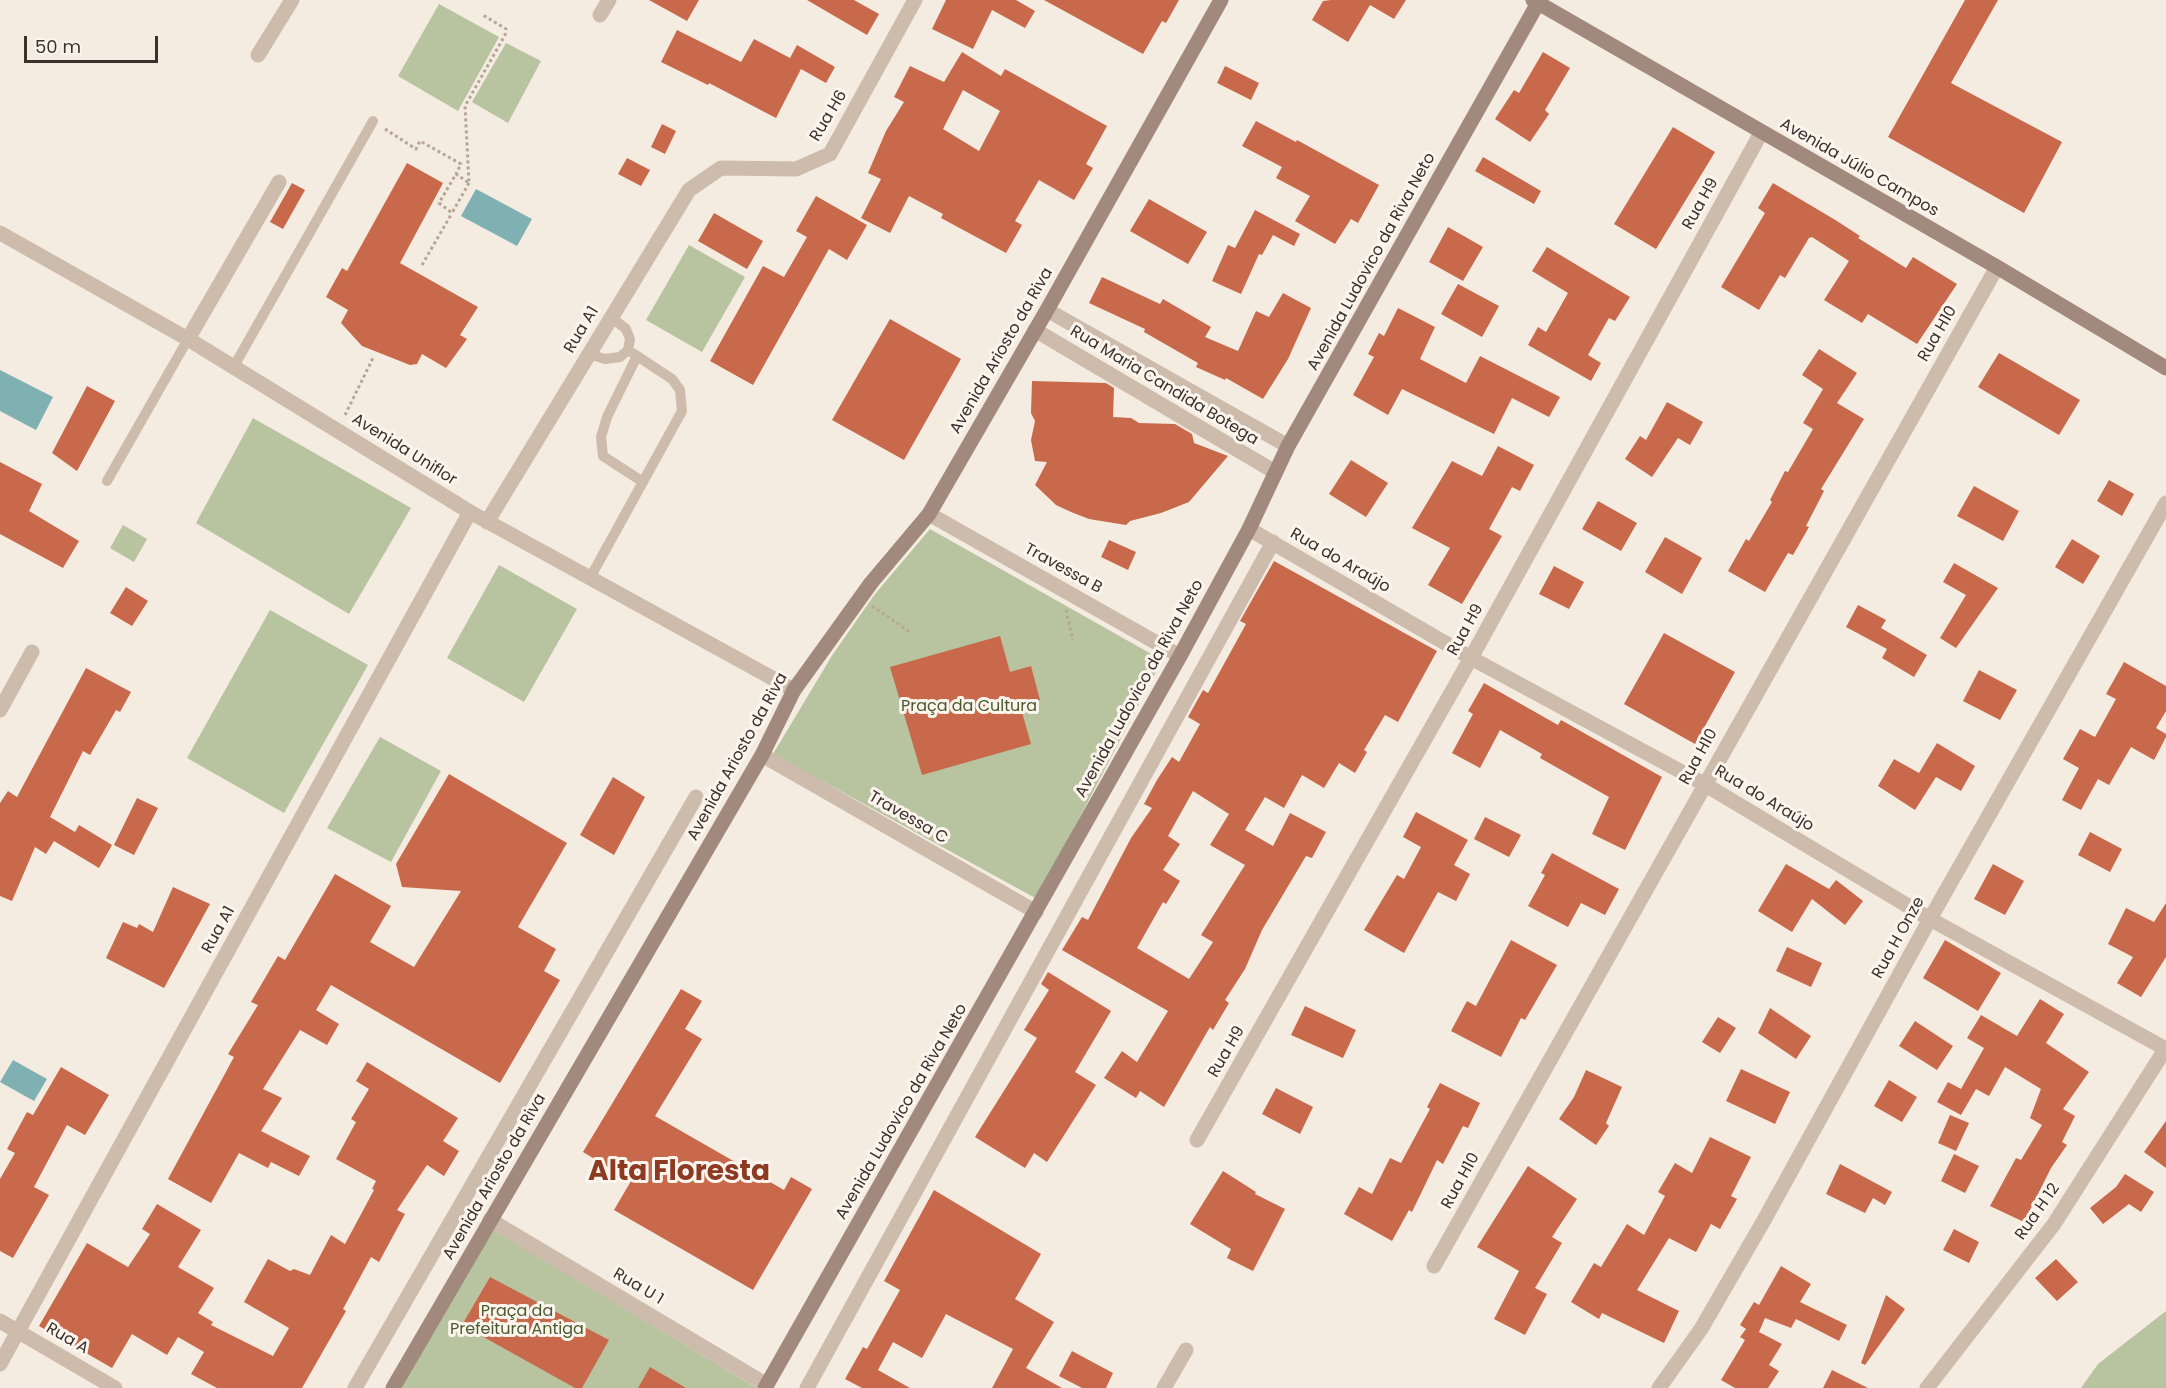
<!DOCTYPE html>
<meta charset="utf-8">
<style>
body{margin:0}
#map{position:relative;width:2166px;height:1388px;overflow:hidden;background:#f4ebe1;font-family:Poppins,sans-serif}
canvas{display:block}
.scale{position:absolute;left:24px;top:36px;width:134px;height:27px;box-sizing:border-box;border:3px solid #3b302b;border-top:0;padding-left:8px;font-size:18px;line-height:21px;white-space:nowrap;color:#3b302b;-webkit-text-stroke:4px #fbf5ee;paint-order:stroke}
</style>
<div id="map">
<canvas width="2166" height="1388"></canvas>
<div class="scale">50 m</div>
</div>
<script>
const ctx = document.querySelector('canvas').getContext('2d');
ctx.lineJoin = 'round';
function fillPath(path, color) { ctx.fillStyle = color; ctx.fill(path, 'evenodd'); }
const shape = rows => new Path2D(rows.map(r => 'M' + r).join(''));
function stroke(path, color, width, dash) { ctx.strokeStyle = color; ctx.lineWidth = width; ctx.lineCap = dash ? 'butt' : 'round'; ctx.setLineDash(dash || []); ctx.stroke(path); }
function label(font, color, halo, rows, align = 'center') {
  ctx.font = font + ' Poppins,sans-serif'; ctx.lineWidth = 6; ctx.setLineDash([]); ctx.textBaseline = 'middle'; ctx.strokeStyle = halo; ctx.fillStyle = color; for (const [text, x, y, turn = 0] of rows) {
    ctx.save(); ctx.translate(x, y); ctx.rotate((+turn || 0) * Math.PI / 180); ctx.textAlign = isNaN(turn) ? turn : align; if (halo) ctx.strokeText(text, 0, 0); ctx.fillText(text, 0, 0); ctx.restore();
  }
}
fillPath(shape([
 [439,4,499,37,458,111,398,76],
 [506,43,541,61,508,123,472,102],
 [689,245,745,277,702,352,646,320],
 [253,418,411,508,349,614,196,523],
 [123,525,147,539,134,562,110,548],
 [930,529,1162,660,1037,899,773,754,833,654,875,594],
 [499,565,577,609,524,702,447,658],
 [270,610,368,665,284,813,187,758],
 [380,737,441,771,391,862,327,828],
 [492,1229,757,1388,401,1388],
 [2166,1311,2166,1388,2081,1388,2098,1364]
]), '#b8c4a0');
fillPath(shape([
 [476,189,532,219,517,246,461,216],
 [0,370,53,397,36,430,0,411],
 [13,1060,47,1079,34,1101,0,1082]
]), '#7fb0b2');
fillPath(shape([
 [649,0,699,0,687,21],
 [807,0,854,0,879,14,867,35],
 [946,0,1016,0,1035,11,1025,28,992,10,973,49,932,29],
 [1044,0,1179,0,1166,23,1162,21,1143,54],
 [1331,0,1406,0,1394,19,1370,5,1348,42,1312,20,1323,1],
 [1965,0,1998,0,1951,83,2062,142,2024,213,1888,137],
 [677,30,741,62,754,39,790,58,797,45,835,67,826,83,801,69,776,118,709,83,708,85,661,62],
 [962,52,1001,76,1005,69,1107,126,1086,164,1093,168,1074,200,1039,180,1015,221,1022,225,1006,253,941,218,943,214,909,196,890,233,861,218,881,179,868,173,886,131,904,102,894,97,910,66,944,82],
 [963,90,1000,111,979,151,943,129],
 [1543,52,1570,68,1545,110,1549,114,1530,142,1495,119,1514,90,1519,93],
 [1225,66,1259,83,1251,100,1217,83],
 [1256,121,1296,142,1297,140,1379,185,1358,223,1351,219,1335,244,1295,221,1310,196,1276,178,1282,167,1242,146],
 [662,124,676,131,665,154,651,147],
 [1673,127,1715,152,1656,249,1614,224],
 [1483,157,1541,191,1534,204,1475,171],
 [627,158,650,170,641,186,618,174],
 [407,163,443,183,400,263,478,307,460,335,467,339,446,368,422,354,417,364,410,365,362,346,341,323,348,310,326,297,342,268,347,271],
 [292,183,305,190,283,229,270,222],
 [1773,183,1837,221,1860,236,1858,238,1906,268,1913,257,1957,284,1917,344,1868,314,1862,323,1824,300,1849,261,1812,237,1809,238,1785,278,1780,275,1759,310,1721,287,1765,213,1758,208],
 [816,196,867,225,847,260,829,249,753,385,710,361,763,266,784,277,807,237,796,231],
 [1149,199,1207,232,1188,264,1130,231],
 [1255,210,1300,234,1294,246,1273,235,1262,255,1259,254,1241,294,1212,281,1228,245,1235,248],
 [714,213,763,241,747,269,698,241],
 [1448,227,1483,247,1463,281,1429,262],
 [1547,247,1630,297,1615,321,1609,318,1588,355,1601,363,1591,381,1528,345,1538,327,1546,332,1568,293,1532,271],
 [1102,277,1160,304,1163,299,1211,327,1205,337,1238,351,1256,311,1269,317,1283,293,1311,308,1288,359,1263,399,1226,378,1225,380,1196,367,1198,363,1144,332,1145,329,1089,303],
 [1458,284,1499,306,1482,337,1441,314],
 [1398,308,1435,327,1420,359,1466,383,1480,356,1560,397,1549,417,1512,398,1494,434,1402,389,1388,415,1353,395,1374,357,1368,354,1379,333,1384,336],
 [890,319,961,359,904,460,832,420],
 [1819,349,1857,373,1837,403,1864,419,1821,489,1824,491,1806,526,1809,527,1793,555,1788,553,1765,592,1728,571,1746,539,1749,541,1772,502,1770,500,1785,471,1788,472,1813,429,1803,423,1823,389,1802,375],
 [1999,353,2080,400,2059,435,1978,387],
 [1032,381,1106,383,1114,388,1113,417,1131,418,1139,423,1175,424,1192,434,1194,443,1228,456,1189,502,1161,513,1130,521,1126,525,1089,519,1071,512,1056,505,1035,485,1047,462,1035,461,1031,440,1035,421,1031,413],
 [87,386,115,401,77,471,52,453],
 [1667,402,1703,422,1690,445,1678,438,1652,477,1625,459,1640,436,1646,440],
 [1498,446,1534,465,1520,491,1512,487,1489,529,1502,536,1462,604,1428,585,1450,548,1412,528,1452,461,1482,476],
 [1351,460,1388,483,1366,517,1329,494],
 [0,462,42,484,29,511,79,541,63,568,0,534],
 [2109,480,2134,494,2122,516,2097,501],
 [1974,486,2019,511,2003,541,1957,516],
 [1598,501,1637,523,1621,551,1582,529],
 [1665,537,1702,558,1682,594,1645,572],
 [2072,539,2100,556,2083,584,2055,567],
 [1109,540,1136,552,1128,570,1101,557],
 [1274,561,1437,651,1398,722,1385,715,1364,750,1367,752,1355,773,1339,763,1324,788,1302,775,1284,808,1265,797,1245,830,1273,846,1290,813,1326,832,1312,858,1306,856,1262,930,1245,969,1225,1000,1229,1003,1213,1030,1210,1027,1164,1107,1140,1091,1136,1098,1104,1078,1122,1051,1137,1062,1168,1011,1062,950,1082,917,1088,920,1131,838,1152,808,1144,804,1157,780,1172,757,1179,762,1200,724,1188,717,1203,690,1208,693,1246,624,1240,621],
 [1193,791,1229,814,1210,845,1245,865,1201,935,1213,942,1189,979,1137,948,1163,902,1166,904,1180,881,1163,870,1180,844,1168,836],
 [1954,563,1998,588,1956,648,1940,638,1966,595,1943,582],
 [1554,566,1584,582,1569,609,1539,594],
 [126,587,148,601,132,626,110,613],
 [1858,605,1886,620,1881,628,1927,655,1914,677,1882,658,1887,649,1846,627],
 [1664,633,1735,672,1695,744,1624,704],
 [1000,636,1010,672,1031,666,1040,700,1020,705,1031,744,922,775,890,667],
 [2124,662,2166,686,2166,711,2156,728,2166,734,2166,737,2154,760,2131,747,2109,785,2098,779,2081,810,2062,800,2079,768,2063,759,2080,729,2095,737,2116,699,2106,694],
 [86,668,131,692,120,712,116,710,90,755,83,751,50,817,75,832,79,825,112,845,99,868,54,841,46,854,35,847,12,901,0,896,0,803,8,791,17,797],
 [1979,670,2017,690,2000,720,1963,701],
 [1484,683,1558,725,1561,720,1662,777,1625,850,1592,834,1609,797,1540,758,1542,754,1500,730,1480,768,1452,753,1473,714,1468,711],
 [1937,743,1975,766,1961,791,1936,777,1915,810,1878,786,1894,759,1919,773],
 [449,774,567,843,518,927,556,949,544,971,560,980,500,1083,331,985,316,1010,339,1024,327,1045,300,1030,263,1089,282,1098,261,1131,310,1156,299,1176,271,1162,268,1168,239,1153,211,1203,168,1179,234,1057,228,1054,258,1005,251,1002,278,956,285,960,335,874,391,906,370,942,414,967,461,891,402,887,396,864],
 [613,777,645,797,614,855,580,835],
 [137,798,158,808,134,855,114,845],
 [1416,812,1468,840,1454,865,1470,874,1456,901,1438,892,1404,953,1364,930,1397,875,1404,879,1421,847,1403,837],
 [1485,817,1521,835,1509,857,1474,839],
 [2090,832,2122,849,2110,872,2078,855],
 [1552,853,1619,889,1605,915,1581,903,1568,927,1528,906,1545,875,1541,873],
 [1786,864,1829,889,1836,880,1863,901,1845,925,1812,899,1792,932,1758,911],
 [1993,864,2024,881,2005,915,1974,899],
 [173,887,210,904,164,988,106,958,123,922,137,928,139,924,153,932],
 [2166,903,2166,957,2141,997,2117,983,2133,957,2108,944,2126,908,2154,922],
 [1511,940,1557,965,1525,1020,1521,1018,1501,1057,1451,1031,1467,1001,1476,1006],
 [1945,940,2001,973,1978,1011,1923,978],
 [1787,947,1822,963,1811,987,1776,971],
 [1048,972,1111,1011,1075,1072,1096,1085,1047,1162,1034,1153,1025,1168,975,1137,1037,1038,1024,1030,1049,990,1041,984],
 [681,989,702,1001,685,1029,702,1039,655,1116,784,1190,791,1177,812,1189,753,1290,614,1210,631,1181,583,1152],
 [2040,999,2064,1014,2046,1043,2089,1072,2063,1109,2075,1116,2062,1142,2067,1145,2051,1168,2024,1222,1990,1206,2016,1158,2021,1160,2042,1125,2030,1118,2041,1089,2005,1067,1989,1096,1976,1089,1961,1115,1937,1102,1948,1082,1961,1089,1984,1048,1967,1038,1981,1015,2017,1036],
 [1305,1006,1356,1030,1343,1058,1291,1035],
 [1770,1008,1811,1036,1796,1059,1758,1033],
 [1718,1017,1736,1028,1720,1053,1702,1042],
 [1915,1021,1953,1046,1937,1070,1899,1046],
 [367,1062,458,1118,443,1141,459,1151,444,1176,427,1165,397,1210,405,1214,379,1262,371,1257,343,1309,346,1311,302,1388,217,1388,191,1374,204,1352,178,1337,167,1355,132,1334,112,1368,39,1326,87,1243,128,1267,150,1234,142,1229,157,1204,201,1230,178,1267,214,1288,198,1313,213,1322,211,1325,273,1356,289,1328,244,1302,268,1259,290,1271,294,1269,310,1275,331,1235,345,1244,374,1190,372,1189,376,1181,336,1159,356,1122,351,1119,369,1089,356,1081],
 [61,1067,109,1095,85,1135,67,1125,34,1187,49,1195,13,1258,0,1251,0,1179,15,1153,7,1149,27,1112,33,1115],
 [1741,1069,1790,1092,1775,1124,1726,1101],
 [1586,1070,1622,1087,1606,1123,1609,1126,1596,1145,1559,1119,1574,1097],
 [1889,1080,1917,1097,1902,1122,1874,1106],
 [1440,1083,1480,1103,1468,1128,1463,1126,1443,1164,1437,1160,1412,1212,1409,1210,1392,1241,1344,1214,1359,1187,1372,1194,1390,1158,1401,1163,1430,1109,1427,1107],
 [1276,1088,1313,1107,1300,1134,1262,1114],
 [1950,1115,1969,1123,1956,1151,1938,1143],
 [2166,1121,2166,1168,2144,1152],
 [1710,1137,1751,1157,1731,1196,1737,1199,1720,1229,1711,1224,1696,1252,1669,1238,1637,1290,1679,1311,1664,1343,1602,1313,1599,1319,1571,1302,1594,1263,1601,1267,1627,1224,1644,1235,1665,1196,1658,1192,1675,1163,1692,1173],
 [1954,1154,1979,1166,1965,1193,1941,1181],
 [1840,1164,1892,1192,1885,1205,1873,1198,1865,1213,1826,1194],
 [1528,1166,1577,1199,1552,1237,1562,1243,1535,1288,1547,1294,1525,1335,1494,1319,1519,1271,1477,1247],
 [1223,1171,1256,1192,1255,1194,1285,1209,1253,1271,1227,1258,1231,1249,1190,1224],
 [2125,1174,2154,1192,2141,1212,2129,1204,2103,1224,2090,1208,2116,1187],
 [934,1190,1041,1254,1015,1299,1054,1322,1026,1368,1062,1388,992,1388,1013,1349,946,1314,922,1358,893,1342,878,1370,910,1388,862,1388,845,1379,863,1347,867,1349,900,1290,884,1281],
 [1954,1229,1979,1242,1969,1263,1943,1250],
 [2056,1259,2078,1282,2057,1301,2035,1278],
 [1781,1266,1811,1284,1800,1302,1847,1325,1839,1341,1796,1319,1791,1328,1765,1318,1759,1332,1782,1344,1769,1365,1779,1371,1768,1388,1735,1388,1721,1380,1745,1340,1740,1337,1746,1329,1740,1325,1754,1302,1759,1305],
 [490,1277,609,1340,582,1388,575,1388,462,1325],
 [1886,1295,1905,1309,1865,1365,1861,1363],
 [1072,1351,1113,1373,1106,1388,1082,1388,1059,1376],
 [650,1367,686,1388,638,1388],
 [1832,1370,1868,1388,1823,1388]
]), '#c8694b');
stroke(shape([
 [385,129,416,149,420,141,461,164,456,174],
 [469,183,452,213,439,203,456,174,469,183,465,106,505,35,506,29,483,15],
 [422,265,452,213],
 [345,415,373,358],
 [872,606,910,632],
 [1066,610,1073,640]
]), '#b9a596', 3, [3, 3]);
stroke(shape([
 [589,354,605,359,620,357,628,350,630,339,626,329,611,317],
 [637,356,607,417,601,437,603,456,643,482],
 [233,368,373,121],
 [107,481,188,339],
 [590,578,682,411,680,390,672,379,628,350]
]), '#cdbbac', 10);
stroke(shape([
 [600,15,609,0],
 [258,55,292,0],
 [0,233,188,339,470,512,794,690],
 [1047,310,1288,446],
 [1035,330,1275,472],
 [188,339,279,182],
 [929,514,1180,656],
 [487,522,689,190,721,168,796,169,830,154,915,0],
 [1249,529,1471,658,1704,784,1930,919,2166,1049],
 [0,710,32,652],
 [762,755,1036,912],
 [1197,1140,1471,658,1761,133],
 [490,1220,767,1385],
 [1434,1266,1997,267],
 [0,1321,115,1388],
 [0,1364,470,512],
 [355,1388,696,797],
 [807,1388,1273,542],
 [1164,1388,1186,1350],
 [1659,1388,1701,1329,1763,1222,1930,919,2166,503],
 [1927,1388,2054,1224,2166,1048]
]), '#cdbbac', 15);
stroke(shape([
 [1533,0,1997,267,2166,368],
 [393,1388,762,755,794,690,871,583,929,514,1047,310,1221,0],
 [765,1388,1180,656,1249,529,1288,446,1538,3]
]), '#a18a7d', 15);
label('16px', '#3b302b', '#fbf5ee', [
 ["Rua H6",829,116,-59],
 ["Avenida Júlio Campos",1859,168,30],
 ["Rua H9",1701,204,-61],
 ["Avenida Ludovico da Riva Neto",1372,262,-61],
 ["Rua A1",582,330,-59],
 ["Rua H10",1938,334,-60],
 ["Avenida Ariosto da Riva",1002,351,-60],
 ["Rua Maria Candida Botega",1164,386,31],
 ["Avenida Uniflor",404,450,32],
 ["Rua do Araújo",1340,561,30],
 ["Travessa B",1063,569,29],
 ["Rua H9",1466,630,-61],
 ["Avenida Ludovico da Riva Neto",1140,689,-61],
 ["Avenida Ariosto da Riva",738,757,-61],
 ["Rua H10",1699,757,-61],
 ["Rua do Araújo",1764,799,31],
 ["Travessa C",908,818,30],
 ["Rua A1",219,930,-61],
 ["Rua H Onze",1899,938,-61],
 ["Rua H9",1227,1052,-60],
 ["Avenida Ludovico da Riva Neto",902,1112,-60],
 ["Avenida Ariosto da Riva",495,1177,-60],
 ["Rua H10",1461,1181,-61],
 ["Rua H 12",2038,1212,-55],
 ["Rua U 1",638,1287,31],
 ["Rua A",67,1339,30]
]);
label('16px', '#4a5a2e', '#fbf5ee', [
 ["Praça da Cultura",969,707],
 ["Praça da",517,1312],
 ["Prefeitura Antiga",517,1330]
]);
label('bold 28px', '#8c3b22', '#fbf5ee', [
 ["Alta Floresta",679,1173]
]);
</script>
